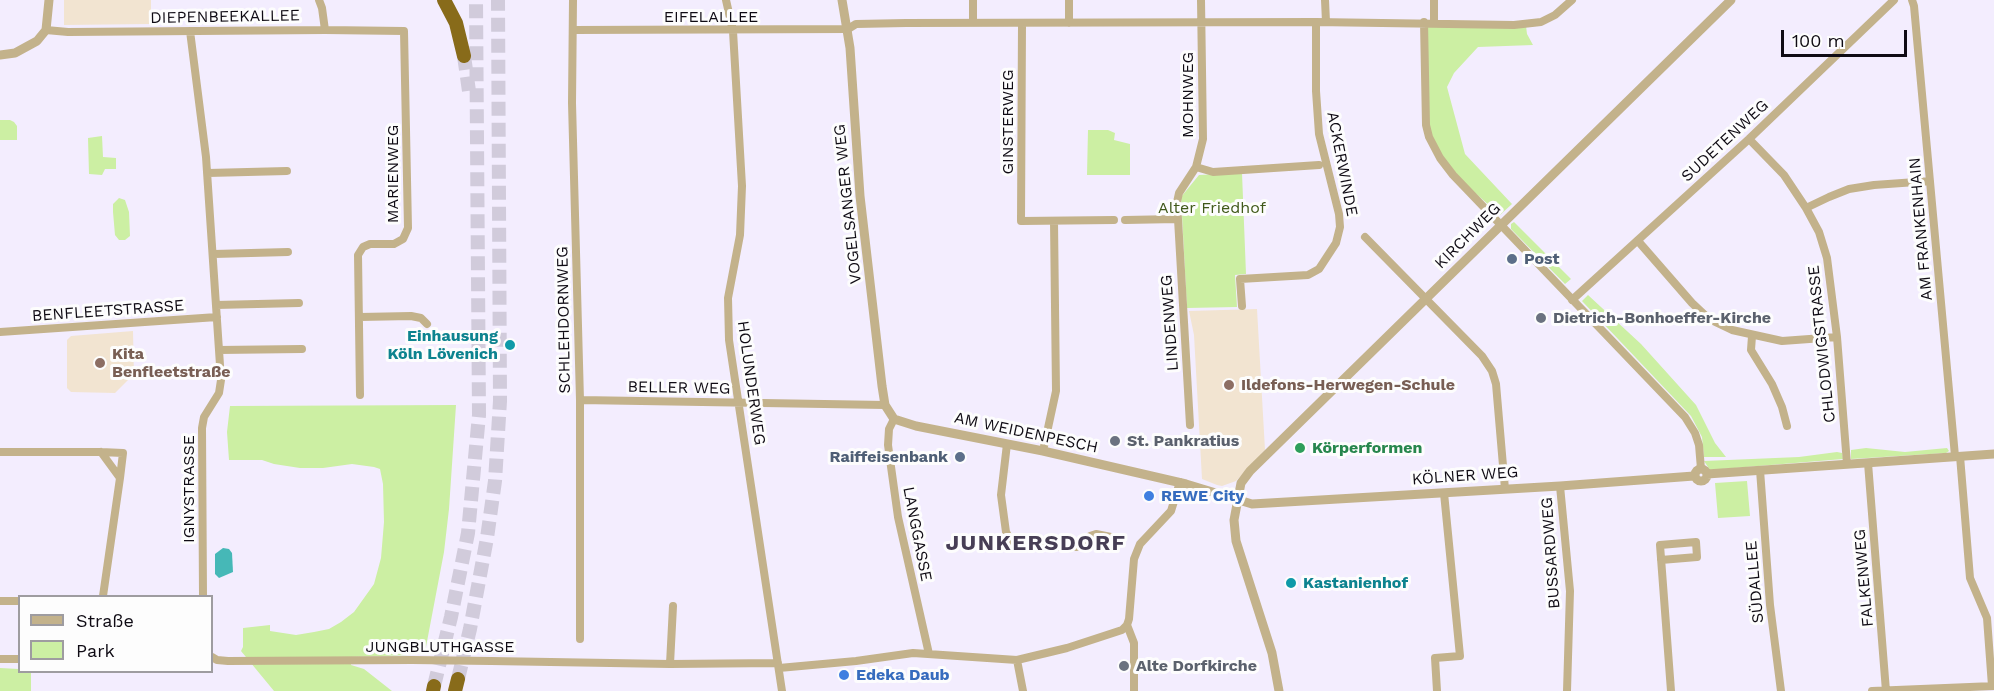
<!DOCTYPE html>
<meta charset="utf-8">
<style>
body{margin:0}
#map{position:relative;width:1994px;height:691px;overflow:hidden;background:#f3edfe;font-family:"Work Sans",sans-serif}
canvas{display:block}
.legend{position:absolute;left:18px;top:595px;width:195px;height:78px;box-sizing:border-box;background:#fdfdfd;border:2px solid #9e9ca0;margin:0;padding:8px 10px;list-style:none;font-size:18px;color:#0f0b14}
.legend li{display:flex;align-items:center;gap:12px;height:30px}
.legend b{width:30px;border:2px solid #9e9ca0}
.scale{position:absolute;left:1781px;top:30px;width:126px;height:27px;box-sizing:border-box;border:3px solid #0f0b14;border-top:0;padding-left:8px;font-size:18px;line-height:21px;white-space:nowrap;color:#0f0b14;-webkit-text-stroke:4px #fdfdfd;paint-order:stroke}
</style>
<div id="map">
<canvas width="1994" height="691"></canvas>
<ul class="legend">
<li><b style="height:8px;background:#c3b28b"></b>Straße</li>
<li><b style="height:16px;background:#ccefa3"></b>Park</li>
</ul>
<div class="scale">100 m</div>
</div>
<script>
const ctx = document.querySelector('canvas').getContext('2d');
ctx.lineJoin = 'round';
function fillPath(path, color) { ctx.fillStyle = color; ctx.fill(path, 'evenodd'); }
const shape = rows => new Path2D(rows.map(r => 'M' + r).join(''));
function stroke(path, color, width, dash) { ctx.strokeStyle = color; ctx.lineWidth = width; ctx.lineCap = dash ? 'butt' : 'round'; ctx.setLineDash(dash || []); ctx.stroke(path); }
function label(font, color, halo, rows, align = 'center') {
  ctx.font = font + ' "Work Sans",sans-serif'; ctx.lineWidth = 6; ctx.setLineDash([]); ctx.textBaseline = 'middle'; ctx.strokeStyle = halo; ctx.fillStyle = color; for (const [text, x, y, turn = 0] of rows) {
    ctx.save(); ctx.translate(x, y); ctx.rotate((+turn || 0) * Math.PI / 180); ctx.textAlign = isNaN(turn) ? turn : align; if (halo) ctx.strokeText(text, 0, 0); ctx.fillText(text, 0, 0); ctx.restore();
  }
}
fillPath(shape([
 [64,0,151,0,151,24,64,25],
 [1257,309,1265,450,1236,481,1222,486,1217,485,1202,479,1194,335,1189,311],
 [133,331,134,378,129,379,115,393,71,392,67,388,67,340,71,336]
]), '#f2e4d1');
fillPath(shape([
 [1425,24,1526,26,1527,34,1533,45,1478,47,1454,73,1447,87,1465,154,1512,204,1500,215,1464,183,1435,147,1428,124],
 [0,120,10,120,14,122,17,126,17,140,0,140],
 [1088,130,1108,130,1115,133,1114,140,1130,144,1130,175,1087,175],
 [102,136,103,157,116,158,116,169,105,169,102,175,89,174,88,138],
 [1242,173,1246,274,1235,275,1237,307,1187,308,1181,197,1199,175],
 [119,198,125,200,129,212,130,236,125,240,119,240,115,235,113,212,113,204],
 [1514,222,1571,279,1565,284,1511,229,1511,224],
 [1588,295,1641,344,1696,405,1715,443,1726,457,1704,457,1702,437,1691,416,1582,301],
 [456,405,449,509,444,552,425,652,411,655,351,657,351,665,364,669,392,691,274,691,241,651,243,647,243,628,270,625,270,631,296,635,314,632,329,629,341,622,354,612,374,584,381,558,384,522,383,484,380,469,374,467,352,464,323,468,300,468,274,464,262,460,229,460,227,432,230,406],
 [1866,448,1905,452,1947,448,1949,451,1946,453,1851,459,1851,450],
 [1837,452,1842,453,1843,459,1710,470,1704,461,1799,457],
 [1747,481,1750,516,1718,518,1715,483],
 [0,668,19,669,20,672,31,672,31,691,0,691]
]), '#ccefa3');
fillPath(shape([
 [223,548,229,549,232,553,233,572,219,578,215,574,215,554]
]), '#46b8b7');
stroke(shape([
 [464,56,469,91],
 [458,679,470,629,487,538,495,481,500,401,498,0],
 [434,686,451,617,468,533,479,415,476,0]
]), '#d1cbdb', 14, [14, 7]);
stroke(shape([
 [319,0,322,8,325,30],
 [573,0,572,103,580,400,580,639],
 [726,0,733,31,742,186,740,235,728,298,729,340,782,691],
 [973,0,973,23],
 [1069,0,1069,23],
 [1325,0,1326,22],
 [1434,0,1434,23],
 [1912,0,1914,6,1955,456],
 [1424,22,1426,125,1429,137,1440,158,1453,175,1685,417,1695,433,1699,445,1701,469],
 [1022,23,1021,221,1114,220],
 [46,30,68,32,325,30,404,31,408,228,403,239,394,244,370,244,363,247,358,255,360,395],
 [574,30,848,29,856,24,906,23,1316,22,1514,25,1541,22,1555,15,1572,0],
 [190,31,206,157,221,380,219,393,204,417,202,428,203,596],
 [1749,139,1784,175,1806,208,1819,232,1827,258,1837,337,1847,464],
 [1196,167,1213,172,1319,165],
 [208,173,287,171],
 [1806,208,1829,197,1849,189,1874,185,1930,181],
 [1125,220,1177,219],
 [1365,237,1482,356,1492,371,1496,384,1505,489],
 [1638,241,1692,303,1709,319,1732,330,1782,341,1837,337],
 [214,254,288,252],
 [1572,300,1749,139,1894,0],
 [216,305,299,303],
 [1242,306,1240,279,1308,275,1319,269,1336,243,1340,227,1339,214,1319,134,1316,91,1316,22],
 [360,317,411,316,421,318,427,324],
 [0,332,217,317],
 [1752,336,1751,350,1772,384,1782,407,1787,426],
 [219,350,302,349],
 [580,400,885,405],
 [894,419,889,429,888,445,898,517,929,654],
 [1190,425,1177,202,1179,193,1196,167,1203,139,1201,0],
 [1007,444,1001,495,1006,532,1013,545,1021,547,1076,547,1081,546,1090,536,1096,534,1111,537],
 [1043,451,1056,391,1054,221],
 [0,452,101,452,123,453,120,478,101,452],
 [1960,456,1970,578,1987,618,1992,686],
 [1868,463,1886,691],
 [1760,470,1770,605,1781,691],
 [1560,486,1570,591,1567,691],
 [1661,560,1697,557,1696,542,1660,545,1671,691],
 [103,596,120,478],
 [0,601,20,601],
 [1127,625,1129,619,1134,559,1140,544,1171,511,1180,482],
 [1127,625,1134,643,1134,691],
 [212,657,217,660,228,661,412,660],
 [0,659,20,659],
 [1017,660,1023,691],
 [491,661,670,664,778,663],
 [670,664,673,606],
 [779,668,856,661,913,653,1017,660,1067,648,1122,630,1127,625],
 [1437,691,1435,658,1460,656,1444,493],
 [1872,691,1994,686]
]), '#c3b28b', 8);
stroke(shape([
 [842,0,850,48,860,196,882,386,885,405,894,419,916,426,1043,451,1186,484,1252,504,1560,486,1694,476],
 [0,55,15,53,37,41,46,30,49,0],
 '1695 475a6 6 0 1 1 12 0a6 6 0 1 1-12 0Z',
 [1707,474,1994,454],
 [1279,691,1272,653,1236,541,1234,520,1241,483,1250,471,1731,0]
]), '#c3b28b', 9);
stroke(shape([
 [444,0,456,23,464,56],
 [433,691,434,686],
 [455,691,458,679]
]), '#886b1a', 14);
stroke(shape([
 [412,660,491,661]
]), '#c3b28b', 8);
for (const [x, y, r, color] of [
 [1512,259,6,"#5c6f8a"],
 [1541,318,6,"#6b7280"],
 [510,345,6,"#0f9aa8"],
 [100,363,6,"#8d6e63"],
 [1229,385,6,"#8d6e63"],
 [1115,441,6,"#6b7280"],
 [1300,448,6,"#2e9e5b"],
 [960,457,6,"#5c6f8a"],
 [1149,496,6,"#3f7fe0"],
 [1291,583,6,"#0f9aa8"],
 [1124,666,6,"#6b7280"],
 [844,675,6,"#3f7fe0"]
]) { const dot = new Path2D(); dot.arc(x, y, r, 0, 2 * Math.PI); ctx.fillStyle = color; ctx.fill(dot); stroke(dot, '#fdfdfd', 2); }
label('16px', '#0f0b14', '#fdfdfd', [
 ["DIEPENBEEKALLEE",225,17,-1],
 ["EIFELALLEE",711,17],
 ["MOHNWEG",1188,95,-90],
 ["GINSTERWEG",1008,122,-90],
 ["SUDETENWEG",1725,141,-43],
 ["ACKERWINDE",1342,164,79],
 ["MARIENWEG",393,174,-90],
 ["VOGELSANGER WEG",848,204,-96],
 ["AM FRANKENHAIN",1921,229,-95],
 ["KIRCHWEG",1468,236,-45],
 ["BENFLEETSTRASSE",108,311,-4],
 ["SCHLEHDORNWEG",564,320,-91],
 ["LINDENWEG",1170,323,-94],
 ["CHLODWIGSTRASSE",1822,344,-96],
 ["HOLUNDERWEG",751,383,82],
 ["BELLER WEG",679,388,1],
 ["AM WEIDENPESCH",1026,433,12],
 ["KÖLNER WEG",1465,476,-4],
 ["IGNYSTRASSE",189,489,-90],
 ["LANGGASSE",917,534,79],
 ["BUSSARDWEG",1551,553,-94],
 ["FALKENWEG",1864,578,-95],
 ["SÜDALLEE",1755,582,-95],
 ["JUNGBLUTHGASSE",440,647]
]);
label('16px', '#40591a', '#fdfdfd', [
 ["Alter Friedhof",1212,208]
]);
label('bold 16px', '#4e5e75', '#fdfdfd', [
 ["Post",1524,259],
 ["Raiffeisenbank",948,457,"right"]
], 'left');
label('bold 16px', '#5b616d', '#fdfdfd', [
 ["Dietrich-Bonhoeffer-Kirche",1553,318],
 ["St. Pankratius",1127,441],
 ["Alte Dorfkirche",1136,666]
], 'left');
label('bold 16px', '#0d838f', '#fdfdfd', [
 ["Einhausung",498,336],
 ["Köln Lövenich",498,354],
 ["Kastanienhof",1303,583,"left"]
], 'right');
label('bold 16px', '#785e54', '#fdfdfd', [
 ["Kita",112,354],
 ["Benfleetstraße",112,372],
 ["Ildefons-Herwegen-Schule",1241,385]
], 'left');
label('bold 16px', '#27864d', '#fdfdfd', [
 ["Körperformen",1312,448]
], 'left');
label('bold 16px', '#366cbe', '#fdfdfd', [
 ["REWE City",1161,496],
 ["Edeka Daub",856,675]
], 'left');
ctx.letterSpacing = '1.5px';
label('bold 22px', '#473e55', '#fdfdfd', [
 ["JUNKERSDORF",1036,544]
]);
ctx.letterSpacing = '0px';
</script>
